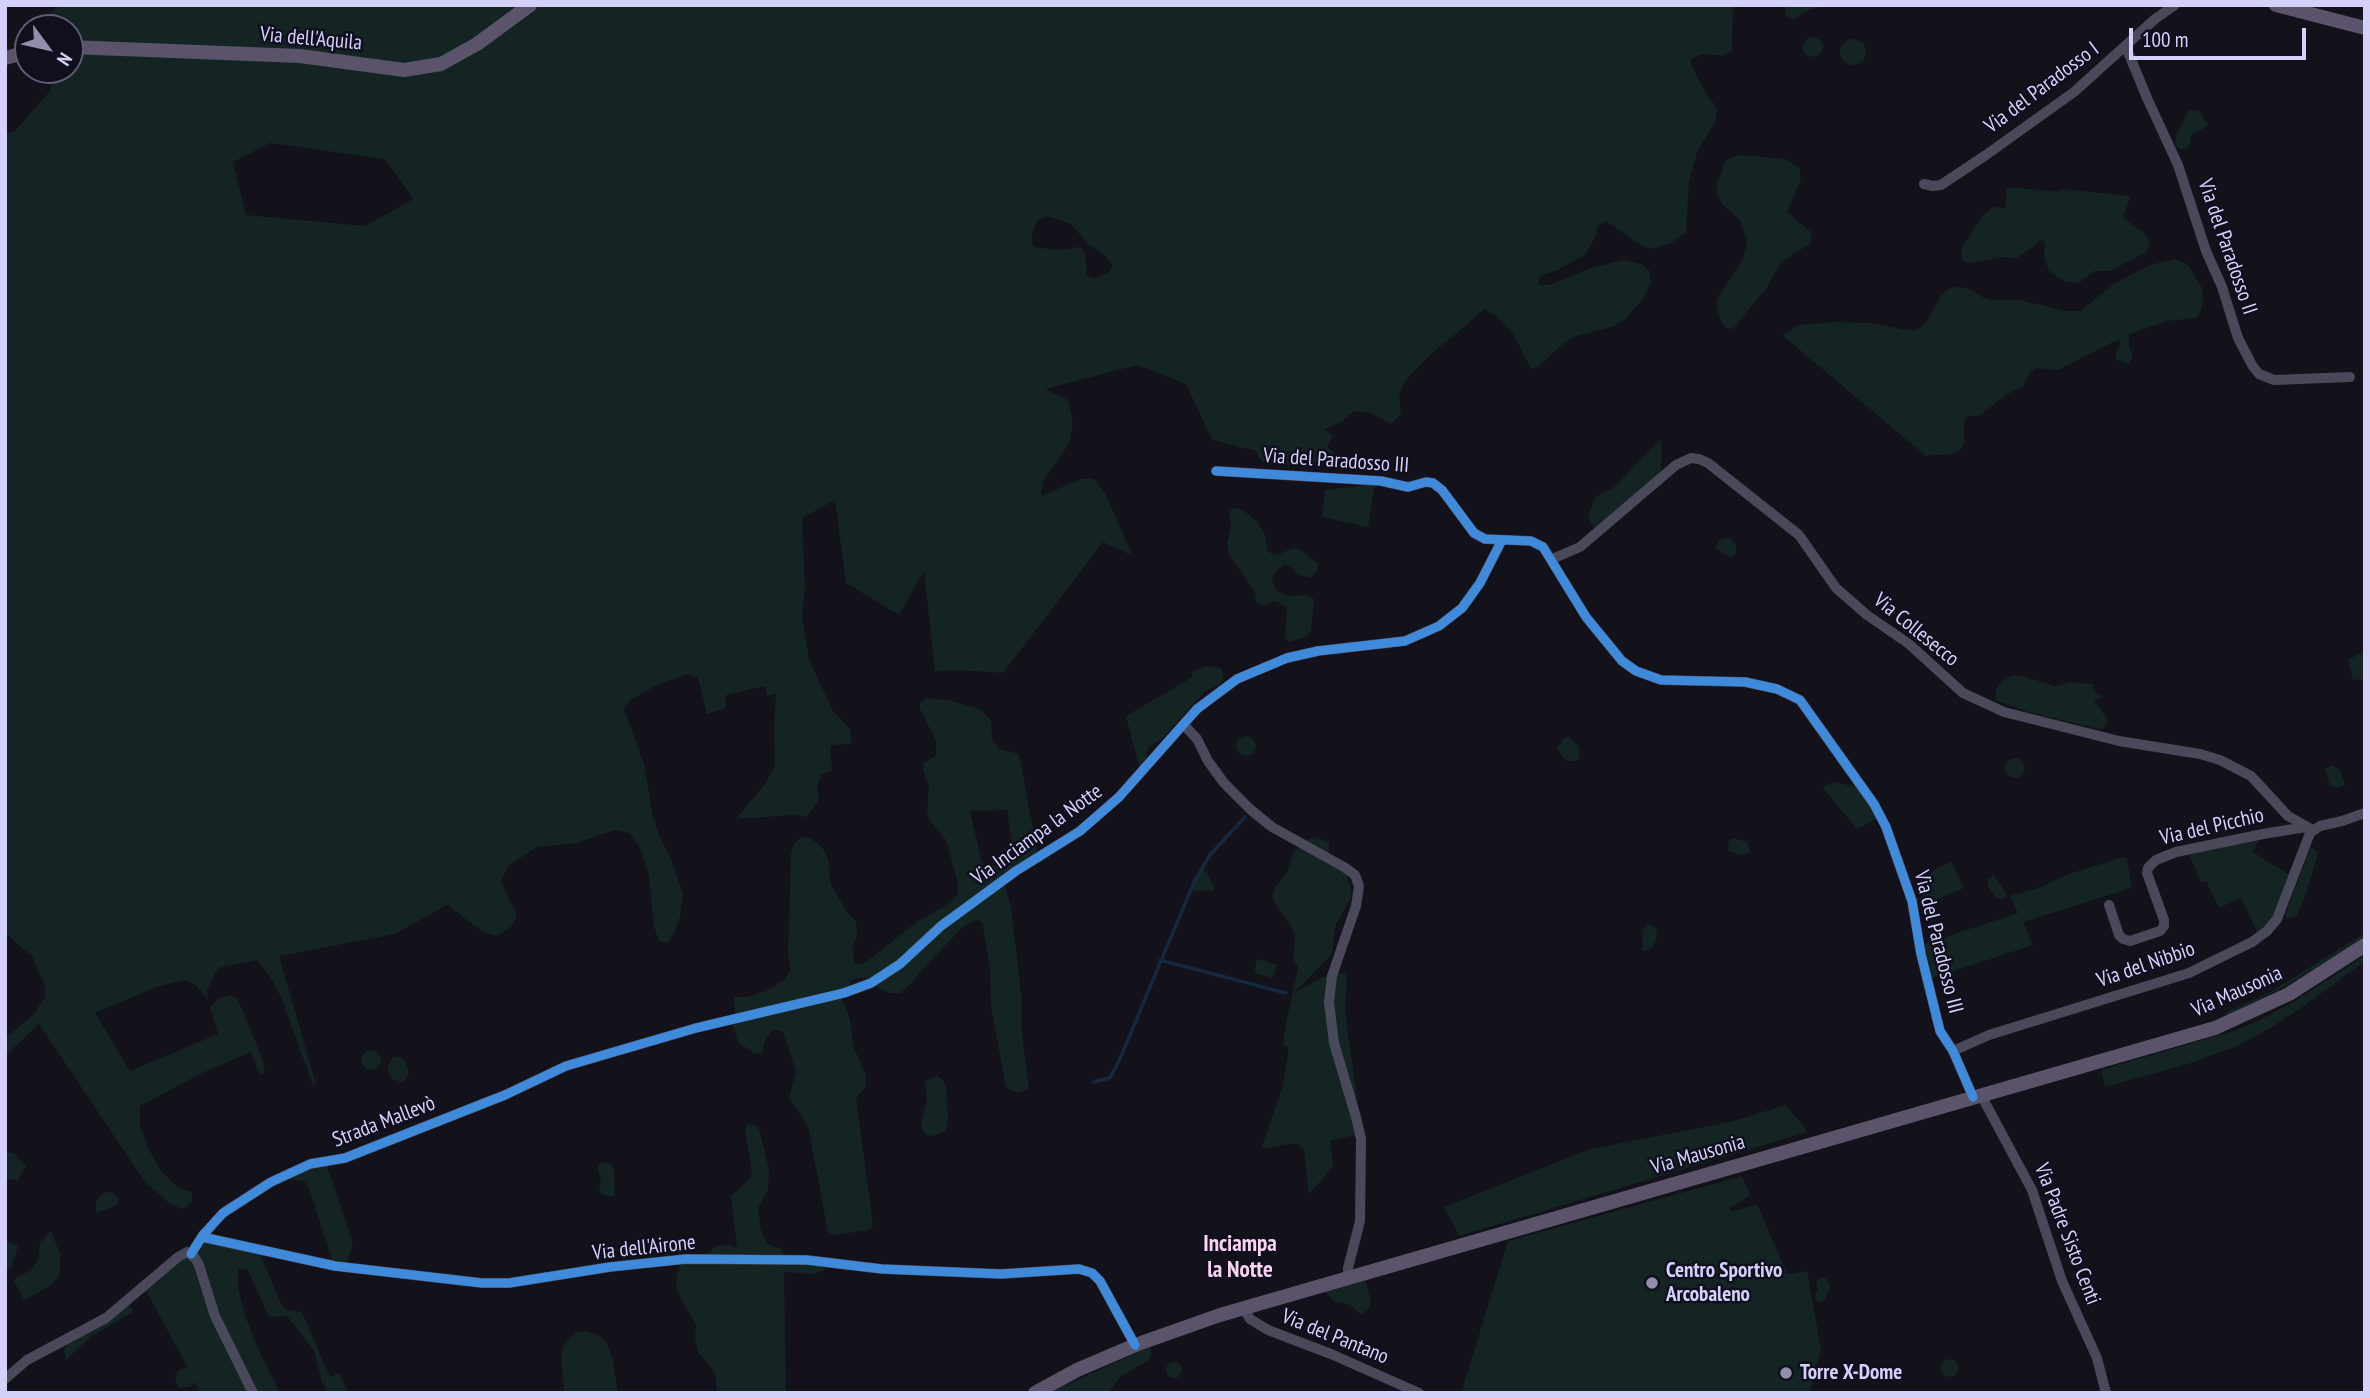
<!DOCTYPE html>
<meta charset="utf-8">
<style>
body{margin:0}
#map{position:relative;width:2370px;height:1398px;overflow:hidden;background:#13121a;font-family:"PT Sans Narrow",sans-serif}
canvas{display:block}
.frame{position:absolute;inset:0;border:7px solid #d3d1f9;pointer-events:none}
.north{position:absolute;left:14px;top:14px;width:70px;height:70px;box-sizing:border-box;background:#100f1e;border:2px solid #5e5d76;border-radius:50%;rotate:123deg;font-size:19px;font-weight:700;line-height:28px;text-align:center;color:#d3d1f9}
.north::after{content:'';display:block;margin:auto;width:24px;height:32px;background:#908eab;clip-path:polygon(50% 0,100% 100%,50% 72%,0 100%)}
.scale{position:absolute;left:2129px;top:28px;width:177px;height:32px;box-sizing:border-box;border:4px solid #d3d1f9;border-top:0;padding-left:9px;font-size:21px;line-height:24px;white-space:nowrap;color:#d3d1f9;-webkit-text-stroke:5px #100f1e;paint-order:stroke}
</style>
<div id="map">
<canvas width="2370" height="1398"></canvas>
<div class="frame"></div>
<div class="north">N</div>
<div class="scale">100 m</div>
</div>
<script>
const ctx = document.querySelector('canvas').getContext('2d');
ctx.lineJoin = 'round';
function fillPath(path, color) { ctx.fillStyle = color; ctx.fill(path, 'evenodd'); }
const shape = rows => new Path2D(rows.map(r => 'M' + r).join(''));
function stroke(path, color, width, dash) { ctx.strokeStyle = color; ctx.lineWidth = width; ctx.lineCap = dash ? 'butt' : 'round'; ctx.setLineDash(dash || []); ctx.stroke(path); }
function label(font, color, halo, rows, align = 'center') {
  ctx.font = font + ' "PT Sans Narrow",sans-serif'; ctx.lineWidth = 5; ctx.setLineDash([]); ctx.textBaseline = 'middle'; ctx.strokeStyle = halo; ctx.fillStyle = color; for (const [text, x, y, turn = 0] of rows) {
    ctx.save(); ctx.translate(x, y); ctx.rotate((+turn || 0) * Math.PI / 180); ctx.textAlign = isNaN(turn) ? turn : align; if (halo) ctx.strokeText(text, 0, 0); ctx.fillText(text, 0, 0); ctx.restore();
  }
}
fillPath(shape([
 [60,5,523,5,474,40,439,60,404,65,70,43,70,28,35,28],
 [540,5,1733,5,1732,50,1724,56,1703,54,1691,59,1691,64,1708,97,1717,107,1716,120,1697,152,1689,182,1686,232,1671,243,1650,249,1639,244,1606,221,1598,226,1596,235,1586,254,1558,270,1542,275,1538,282,1540,285,1549,285,1593,267,1624,260,1641,264,1649,270,1651,283,1644,297,1626,319,1614,326,1573,337,1563,344,1539,366,1531,369,1514,335,1495,315,1485,309,1428,357,1405,381,1399,396,1401,414,1391,424,1371,413,1354,411,1341,422,1324,429,1333,436,1327,447,1337,455,1339,460,1333,464,1313,465,1270,465,1261,461,1256,451,1212,440,1186,384,1137,365,1045,389,1068,400,1073,423,1070,442,1043,482,1041,496,1081,479,1093,478,1106,495,1133,556,1103,542,1003,673,956,670,935,672,924,571,899,615,846,583,835,500,802,518,805,591,802,614,809,660,833,711,850,729,852,743,830,746,832,771,821,775,817,789,819,800,807,817,793,815,736,819,765,784,775,765,774,725,776,693,767,696,765,686,726,695,725,708,707,714,698,678,688,674,661,683,630,700,624,709,644,764,653,816,660,838,670,857,683,894,680,916,675,932,668,943,659,941,654,926,649,875,639,846,629,833,615,830,577,843,537,847,508,866,501,882,517,915,512,926,496,936,482,931,447,905,395,934,279,956,316,1084,313,1085,282,1000,273,981,257,960,218,968,207,990,208,1000,196,985,185,980,156,987,95,1013,130,1071,218,1034,210,1007,219,998,231,995,237,999,242,1009,260,1053,265,1070,264,1073,260,1075,251,1052,202,1073,140,1106,140,1125,149,1150,162,1172,179,1188,192,1192,192,1202,183,1209,170,1204,145,1182,39,1024,5,1056,5,1038,33,1015,45,997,45,987,32,956,5,933,5,133,15,131,50,91,54,70,70,70,70,52,442,69],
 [270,143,385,159,413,199,365,226,246,215,233,162],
 [1047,216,1071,224,1088,244,1106,256,1113,266,1108,273,1095,278,1087,276,1085,253,1080,247,1057,250,1034,247,1031,241,1035,225,1038,220],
 [1785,5,1832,5,1811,9,1792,20,1785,15],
 '1803 47a10 10 0 1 1 20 0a10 10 0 1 1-20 0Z',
 '1840 52a13 13 0 1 1 26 0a13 13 0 1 1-26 0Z',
 [2189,110,2200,111,2208,126,2191,135,2189,147,2181,150,2175,145,2176,135],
 [1741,155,1785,159,1799,167,1801,179,1787,212,1811,232,1811,243,1781,262,1768,286,1733,329,1726,328,1722,323,1717,308,1717,299,1743,259,1747,242,1740,220,1722,204,1717,193,1717,183,1725,162,1731,157],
 [2007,187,2060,192,2061,189,2131,196,2123,217,2147,236,2150,244,2145,253,2110,271,2094,271,2079,283,2064,281,2049,271,2044,257,2045,242,2041,240,2017,258,2004,257,1968,263,1963,261,1961,256,1962,248,1982,216,1993,207,2005,208],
 [2176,259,2188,265,2202,288,2203,303,2200,313,2196,318,2167,321,2129,334,2129,347,2133,356,2129,364,2117,360,2115,356,2120,345,2119,339,2058,370,2036,368,2030,373,2023,386,2006,395,1979,416,1967,416,1964,424,1964,444,1959,451,1950,454,1926,456,1782,335,1799,325,1836,322,1870,323,1914,331,1926,323,1941,295,1950,288,1959,287,1969,289,1982,297,1990,300,2019,300,2066,311,2080,311,2114,284,2150,265],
 [1661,439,1661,476,1596,531,1588,518,1595,497,1613,488],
 [1375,484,1368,527,1322,517,1325,490],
 [1234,508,1241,509,1257,521,1265,535,1268,552,1277,555,1293,548,1299,549,1318,563,1318,568,1311,578,1299,575,1289,566,1284,565,1276,571,1272,579,1276,590,1283,594,1290,596,1307,595,1314,599,1311,631,1307,636,1289,642,1285,638,1287,607,1275,601,1263,606,1258,604,1255,600,1256,593,1229,555,1227,544,1231,526,1229,512],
 [1725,538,1730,539,1736,544,1736,554,1731,558,1715,548,1718,541],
 [2365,651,2365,679,2353,680,2348,660],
 [1206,666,1220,668,1223,672,1223,679,1220,684,1204,692,1164,737,1149,747,1145,761,1140,770,1126,716,1193,677,1191,672],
 [2012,676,2022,676,2055,686,2071,682,2093,684,2093,690,2102,697,2094,701,2108,720,2102,730,2028,712,1995,700,1996,690,2002,681],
 [926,698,948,700,980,709,991,720,992,740,1000,749,1019,754,1038,855,871,981,867,978,854,979,844,991,736,1017,733,997,747,997,766,991,784,980,791,970,788,954,791,853,794,843,802,837,810,838,822,847,828,860,831,885,847,912,856,921,857,936,852,949,854,962,857,964,863,964,918,921,945,906,958,894,957,880,946,840,930,821,927,812,929,786,923,771,924,763,936,755,936,741,920,709,920,703],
 [1007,810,1015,861,1009,861,995,866,982,863,970,811],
 '1236 746a10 10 0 1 1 20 0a10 10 0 1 1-20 0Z',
 [1568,737,1579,746,1580,758,1576,761,1566,761,1557,749,1563,739],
 '2005 768a10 10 0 1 1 20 0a10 10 0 1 1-20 0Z',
 [2331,765,2340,770,2345,785,2338,788,2330,786,2325,769],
 [1834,782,1860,788,1876,799,1885,815,1857,829,1822,787],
 [1315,837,1329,842,1329,860,1344,870,1351,887,1351,897,1335,927,1332,954,1294,993,1321,978,1347,972,1345,1012,1362,1133,1330,1141,1333,1167,1309,1194,1304,1149,1297,1143,1261,1149,1283,1086,1289,1047,1283,1045,1285,1028,1298,968,1293,958,1295,938,1293,930,1274,902,1273,896,1275,887,1287,873,1293,852,1306,840],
 [1733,838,1747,842,1751,853,1741,855,1729,851,1728,842],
 [2259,839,2253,852,2291,876,2276,913,2258,934,2241,898,2219,908,2206,881,2201,882,2189,854],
 [2311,847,2317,851,2317,857,2305,896,2297,916,2287,919,2285,915],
 [2120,858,2127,858,2132,888,2023,922,2033,945,1932,978,1924,944,2018,913,2010,896,2038,888,2066,875],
 [1951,861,1964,888,1925,904,1921,889,1922,884,1931,872],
 [1204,869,1215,888,1213,892,1204,890,1194,892,1191,888,1192,882,1198,872],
 [1993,875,2005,891,2007,896,2004,898,1997,899,1988,886,1988,879],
 [1004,883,1011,906,1021,993,1022,1035,1029,1088,1020,1092,1013,1092,1006,1087,991,1006,990,969,982,922,977,920,965,925,919,973,910,985,900,993,889,993,872,984,935,934],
 [1648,924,1656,928,1657,935,1654,946,1645,951,1642,950,1643,939,1641,931],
 [2365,933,2365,936,2336,956,2280,989,2227,1015,2225,1013,2272,991],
 [2364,956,2364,962,2305,1005,2272,1027,2237,1046,2188,1064,2105,1087,2101,1070,2236,1030,2256,1022,2295,1001],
 [1257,959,1277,965,1273,978,1254,973],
 [841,996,850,1020,854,1048,866,1075,866,1087,856,1098,873,1225,870,1230,833,1235,828,1232,808,1126,789,1098,796,1072,783,1032,774,1029,766,1038,762,1053,755,1054,738,1042,732,1022],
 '361 1060a10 10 0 1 1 20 0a10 10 0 1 1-20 0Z',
 [398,1056,405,1061,409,1073,406,1079,401,1082,392,1079,387,1068,393,1057],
 [936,1075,942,1079,946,1085,948,1119,946,1130,934,1136,927,1135,923,1131,921,1125,927,1099,925,1082],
 [1786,1105,1808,1132,1459,1236,1444,1207,1590,1149,1730,1122],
 [748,1124,753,1124,759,1129,769,1169,768,1190,758,1208,761,1230,766,1243,783,1250,783,1257,703,1257,716,1246,729,1245,737,1247,731,1196,750,1178,752,1172,745,1128],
 [5,1152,14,1153,26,1166,18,1180,5,1179],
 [601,1162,611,1164,614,1169,615,1196,602,1195,599,1190,601,1180,597,1166],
 [326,1163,353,1242,347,1263,332,1260,308,1185,304,1181,286,1179],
 [1742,1176,1750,1195,1730,1208,1732,1212,1757,1204,1787,1274,1807,1271,1821,1349,1810,1393,1461,1393,1508,1241],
 [105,1192,114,1193,119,1199,117,1205,96,1213,96,1200],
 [51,1231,60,1254,60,1276,48,1287,24,1300,14,1281,16,1277,30,1271,38,1260,40,1243],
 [5,1240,18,1246,11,1269,5,1270],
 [202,1240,258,1249,282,1306,287,1310,302,1312,330,1377,340,1373,348,1393,328,1393,322,1382,314,1351,287,1316,269,1317,247,1268,238,1270,238,1287,245,1316,261,1355,280,1393,201,1393,195,1382,190,1387,180,1388,176,1382,175,1375,180,1369,188,1368,145,1289],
 [681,1262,828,1264,824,1270,814,1274,784,1272,786,1393,717,1393,715,1373,698,1352,695,1338,696,1326,677,1291,676,1277],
 [1821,1277,1827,1279,1830,1286,1826,1297,1822,1302,1817,1301,1815,1297,1818,1288,1816,1282],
 [1365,1280,1371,1301,1369,1308,1361,1315,1349,1304,1334,1301,1325,1292],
 [128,1302,133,1312,92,1336,66,1360,64,1349,69,1342],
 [587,1331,600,1336,606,1342,612,1357,618,1393,564,1393,561,1357,564,1344,575,1333],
 [1150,1347,1151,1353,1149,1360,1121,1376,1108,1393,1048,1393],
 '1941 1368a9 9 0 1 1 18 0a9 9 0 1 1-18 0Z',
 '1166 1370a8 8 0 1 1 16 0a8 8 0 1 1-16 0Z'
]), '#132423');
stroke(shape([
 [1160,960,1286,993],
 [1093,1082,1110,1078,1119,1061,1195,880,1210,855,1245,817]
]), '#15283e', 3.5);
stroke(shape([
 [2126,47,2147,98,2178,165,2206,251,2222,287,2238,338,2252,365,2259,374,2274,380,2350,377],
 [1924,184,1933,186,1941,185,1986,155,2074,92,2155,19,2175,5],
 [1216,471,1381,481,1408,487,1426,482,1433,483,1442,490,1474,533,1485,539,1531,541,1543,547,1586,617,1622,661,1636,671,1661,680,1745,682,1777,689,1800,700,1874,804,1886,827,1912,901,1921,954,1940,1031,1953,1051,1973,1097],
 [1552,559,1580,547,1676,465,1691,458,1699,459,1708,463,1799,535,1836,588,1867,615,1909,644,1963,693,2004,712,2119,741,2200,754,2220,760,2251,776,2288,816,2313,830],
 [1184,725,1197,739,1208,761,1224,783,1251,810,1272,827,1344,867,1355,875,1359,886,1356,906,1332,976,1329,1002,1334,1043,1356,1117,1361,1139,1360,1221,1348,1268,1348,1277],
 [2109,905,2119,935,2123,939,2130,941,2160,931,2164,926,2164,920,2147,873,2148,868,2156,860,2176,852,2263,834,2306,827],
 [1953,1051,1989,1035,2189,973,2252,942,2267,931,2277,919,2310,833,2320,826,2342,821,2365,813],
 [1981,1095,2032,1190,2062,1281,2097,1358,2106,1393],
 [202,1237,335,1266,482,1283,509,1283,610,1267,686,1259,807,1260,882,1269,1001,1274,1079,1269,1092,1273,1100,1281,1135,1345],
 [191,1254,203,1235,223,1213,271,1182,310,1164,345,1158,505,1095,566,1066,696,1028,844,993,871,983,900,964,941,926,1016,871,1080,831,1119,797,1197,709,1237,679,1287,658,1318,651,1405,641,1439,626,1462,608,1480,583,1502,540],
 [1243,1308,1250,1319,1268,1330,1331,1354,1419,1393],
 [5,1379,27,1360,106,1318,178,1257,187,1252,195,1258,199,1265,215,1316,253,1393]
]), '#49495a', 10);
stroke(shape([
 [2276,5,2365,28],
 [70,47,300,56,404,70,441,64,477,44,530,5],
 [5,58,28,52],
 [1035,1393,1077,1370,1138,1344,1220,1315,2215,1028,2289,994,2365,945]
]), '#5a536a', 14);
stroke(shape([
 [1216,471,1381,481,1408,487,1426,482,1433,483,1442,490,1474,533,1485,539,1531,541,1543,547,1586,617,1622,661,1636,671,1661,680,1745,682,1777,689,1800,700,1874,804,1886,827,1912,901,1921,954,1940,1031,1953,1051,1973,1097],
 [202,1237,335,1266,482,1283,509,1283,610,1267,686,1259,807,1260,882,1269,1001,1274,1079,1269,1092,1273,1100,1281,1135,1345],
 [191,1254,203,1235,223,1213,271,1182,310,1164,345,1158,505,1095,566,1066,696,1028,844,993,871,983,900,964,941,926,1016,871,1080,831,1119,797,1197,709,1237,679,1287,658,1318,651,1405,641,1439,626,1462,608,1480,583,1502,540]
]), '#408adc', 9);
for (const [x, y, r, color] of [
 [1652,1283,7,"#908eab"],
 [1786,1373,7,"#908eab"]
]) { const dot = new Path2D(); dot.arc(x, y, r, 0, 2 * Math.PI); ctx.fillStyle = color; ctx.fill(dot); stroke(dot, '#100f1e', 2.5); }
label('21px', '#d3d1f9', '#100f1e', [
 ["Via dell'Aquila",311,39,5],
 ["Via del Paradosso I",2042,88,-37],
 ["Via del Paradosso II",2227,247,71],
 ["Via del Paradosso III",1336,461,4],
 ["Via Collesecco",1916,630,39],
 ["Via del Picchio",2212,827,-13],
 ["Via Inciampa la Notte",1037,835,-36],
 ["Via del Paradosso III",1938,942,76],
 ["Via del Nibbio",2146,965,-19],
 ["Via Mausonia",2237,992,-24],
 ["Strada Mallevò",384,1122,-21],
 ["Via Mausonia",1698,1155,-16],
 ["Via Padre Sisto Centi",2067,1234,69],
 ["Via dell'Airone",644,1248,-6],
 ["Via del Pantano",1335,1337,22]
]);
label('bold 21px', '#d3d1f9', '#100f1e', [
 ["Centro Sportivo",1666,1271],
 ["Arcobaleno",1666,1295],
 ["Torre X-Dome",1800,1373]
], 'left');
label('bold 23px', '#f9d3ef', '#100f1e', [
 ["Inciampa",1240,1244],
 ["la Notte",1240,1270]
]);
</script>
